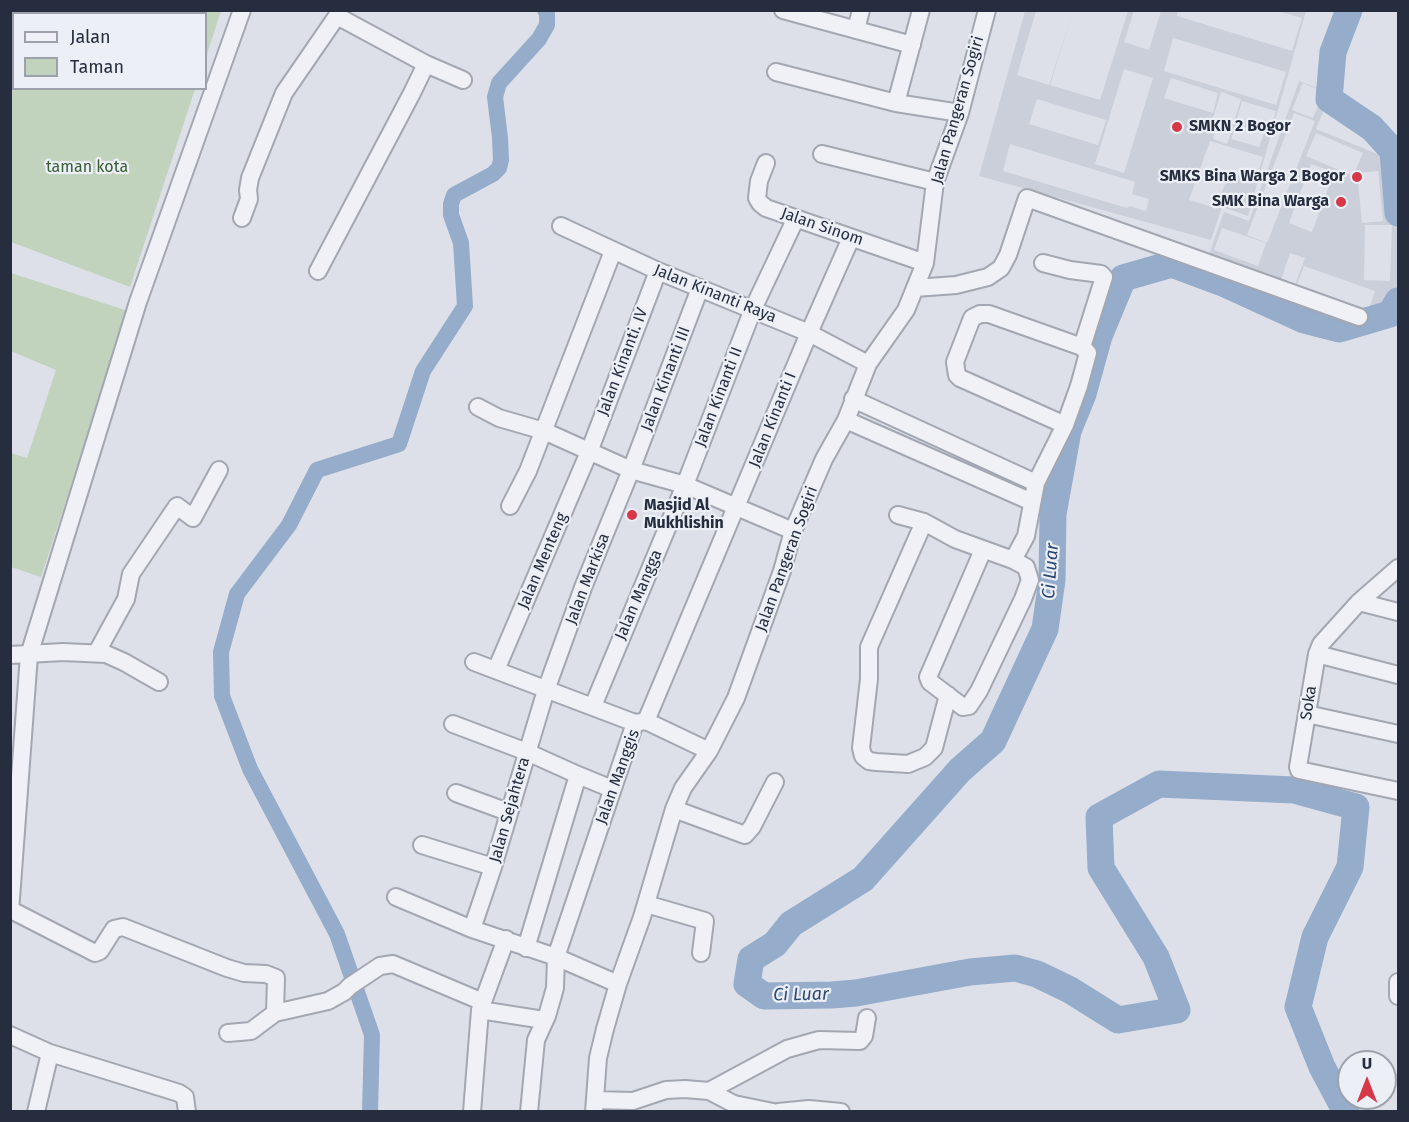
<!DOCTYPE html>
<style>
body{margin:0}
#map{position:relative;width:1409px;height:1122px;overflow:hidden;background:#dde0e8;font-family:"Fira Sans",sans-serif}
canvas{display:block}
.frame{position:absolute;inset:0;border:12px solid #252d3f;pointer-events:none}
.legend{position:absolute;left:12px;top:12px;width:195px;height:78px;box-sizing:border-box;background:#eceff5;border:2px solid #9ca1ac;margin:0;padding:8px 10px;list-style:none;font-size:18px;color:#252d3f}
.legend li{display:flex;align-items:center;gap:12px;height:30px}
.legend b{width:30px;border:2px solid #9ca1ac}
.north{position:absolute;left:1337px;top:1050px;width:60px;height:60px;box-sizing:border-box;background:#eceff5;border:2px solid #9ca1ac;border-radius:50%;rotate:0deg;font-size:16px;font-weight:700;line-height:24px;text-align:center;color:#252d3f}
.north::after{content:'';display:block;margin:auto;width:21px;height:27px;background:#d63847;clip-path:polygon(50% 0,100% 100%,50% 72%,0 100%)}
</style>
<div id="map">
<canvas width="1409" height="1122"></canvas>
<div class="frame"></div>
<ul class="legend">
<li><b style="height:8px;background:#f0f1f6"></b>Jalan</li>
<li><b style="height:16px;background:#c1d2bd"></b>Taman</li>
</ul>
<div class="north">U</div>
</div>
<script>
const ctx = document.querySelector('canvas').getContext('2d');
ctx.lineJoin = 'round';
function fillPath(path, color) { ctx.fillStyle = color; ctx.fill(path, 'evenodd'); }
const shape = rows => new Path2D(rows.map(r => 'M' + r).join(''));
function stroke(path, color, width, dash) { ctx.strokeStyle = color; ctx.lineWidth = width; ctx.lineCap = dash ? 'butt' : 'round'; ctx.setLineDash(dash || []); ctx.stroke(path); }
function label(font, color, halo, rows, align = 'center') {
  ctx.font = font + ' "Fira Sans",sans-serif'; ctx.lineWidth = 4.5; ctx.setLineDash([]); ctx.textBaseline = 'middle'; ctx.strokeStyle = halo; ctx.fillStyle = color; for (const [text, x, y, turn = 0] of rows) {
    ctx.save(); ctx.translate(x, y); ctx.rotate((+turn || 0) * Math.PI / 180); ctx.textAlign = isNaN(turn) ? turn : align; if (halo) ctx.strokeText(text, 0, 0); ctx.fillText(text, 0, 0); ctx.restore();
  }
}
fillPath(shape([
 [1178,11,1177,16,1292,51,1302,18,1278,11,1306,11,1248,216,1222,207,1211,240,979,176,1025,11,1036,11,1017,75,1049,85,1073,11,1050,85,1100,100,1128,11,1134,11,1124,42,1149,50,1161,11],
 [1173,38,1286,72,1276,105,1164,71],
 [1124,69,1153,78,1124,173,1095,164],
 [1171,78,1218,93,1213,113,1164,98],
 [1221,92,1241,99,1233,125,1213,118],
 [1037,99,1106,120,1098,145,1029,124],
 [1242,101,1276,111,1271,130,1237,119],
 [1217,125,1232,129,1227,144,1213,139],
 [1236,125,1264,133,1259,147,1231,139],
 [1210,141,1263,157,1256,180,1229,173,1216,208,1189,200],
 [1010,144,1135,182,1132,194,1149,199,1146,211,1129,206,1127,208,1003,171],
 [1299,81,1331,93,1316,129,1380,155,1398,215,1398,290,1386,322,1207,260,1224,212,1249,221],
 [1303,83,1324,92,1313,118,1292,110],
 [1294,113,1315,121,1267,243,1247,235],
 [1316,133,1363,153,1353,176,1306,156],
 [1311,164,1334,172,1312,232,1289,223],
 [1378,171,1383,221,1362,223,1357,173],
 [1365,225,1392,225,1390,281,1364,280],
 [1222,228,1266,243,1258,266,1214,250],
 [1290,253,1305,258,1295,285,1281,280],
 [1304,266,1375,291,1368,312,1296,287]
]), '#cbcfda');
fillPath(shape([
 [10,11,221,11,206,57,206,14,14,14,14,88,195,89,130,287,11,242],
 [11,273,128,311,41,577,11,567,11,453,27,458,56,370,11,351]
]), '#c1d2bd');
stroke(shape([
 [370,1112,372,1035,337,934,250,769,222,696,221,652,237,594,289,525,317,470,399,444,423,371,465,306,461,243,451,215,451,204,454,195,493,174,499,168,501,160,500,138,495,97,499,83,539,39,547,25,547,13,545,10]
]), '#95accb', 16);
stroke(shape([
 [1349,10,1333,52,1329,99,1372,128,1393,151,1398,213],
 [1346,1112,1322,1067,1298,1007,1315,937,1350,867,1356,807,1294,790,1159,784,1099,817,1101,868,1156,957,1177,1010,1118,1020,1070,990,1037,974,1015,968,970,972,856,993,832,995,764,996,747,984,751,959,775,944,791,924,863,879,960,770,993,741,1045,629,1052,580,1053,514,1068,431,1083,394,1099,336,1123,278,1172,264,1223,283,1304,320,1339,329,1390,314,1398,301]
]), '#95accb', 27);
const minor = shape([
 [783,10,912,45],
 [337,16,426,64,463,80],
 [856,30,861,10],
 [776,72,896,103,960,113],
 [896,103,921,10],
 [822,154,935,182],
 [766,163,759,181,757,198,760,203,766,208,925,263],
 [242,218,249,199,248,190,250,178,284,93,337,16,339,10],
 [561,226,658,271,809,333,868,364],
 [318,271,412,93,426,64],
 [915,288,956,285,988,277,1001,268,1008,255,1027,198,1359,317],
 [853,399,1036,483],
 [478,407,499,418,544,431,631,470,685,485,793,531],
 [846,420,1032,502],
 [1065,425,960,378,957,375,955,362,972,318,980,314,989,314,1082,347],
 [510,506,528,471,613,251],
 [898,515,924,522,955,539,1013,560],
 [924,522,869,647,869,679,861,748,863,756,869,761,876,762,908,764,925,757,934,748,948,695],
 [983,550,928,677,930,682,963,707,969,706,979,691,1023,599,1030,580,1026,567,1013,560,1026,536,1036,483,1065,425,1079,386,1088,353,1082,347,1104,277,1101,274,1070,270,1043,263],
 [1398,568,1359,602,1321,644,1317,654,1298,767,1299,770,1398,791],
 [1359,602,1398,612],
 [97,652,126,599,131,574,177,506,193,518,219,470],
 [1317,654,1398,675],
 [10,655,63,652,106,654,124,662,159,682],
 [474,662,635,723],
 [496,670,589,452,658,271],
 [593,706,685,485,753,309,796,218],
 [1307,714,1398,734],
 [646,721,709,751],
 [453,724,527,752,578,775,526,948],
 [578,775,612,789],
 [456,793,508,812],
 [674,809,745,835,752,827,775,782],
 [422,845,493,867],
 [396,897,472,929,556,957,618,984],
 [646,904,705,921,701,953],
 [11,910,95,953,100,951,114,929,123,927,227,968,244,973,266,974,276,978,275,1013],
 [10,912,29,655,138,302,242,10],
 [472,929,493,867,546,690,584,585,631,470,700,288],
 [1398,982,1398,996],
 [480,1010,544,1020],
 [228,1033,251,1031,275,1013,328,1001,344,992,350,986,380,966,393,964,483,1002],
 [10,1035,50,1053,179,1093,185,1097,187,1112],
 [709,1091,787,1049,819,1040,860,1041,864,1036,867,1018],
 [595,1100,633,1101,666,1090,685,1089,709,1091,734,1104,773,1112],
 [36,1112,50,1053],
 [472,1112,480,1010,506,939],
 [529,1112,536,1040,547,1016,555,988,556,957,635,723,646,721,809,333,851,238],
 [594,1112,598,1058,605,1029,618,984,642,917,674,809,683,788,709,751,736,698,782,571,793,531,824,459,846,420,868,364,906,310,925,263,935,182,960,113,987,10],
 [778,1112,809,1109,841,1112]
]);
stroke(minor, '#a2a7b2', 20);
stroke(minor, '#f0f1f6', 16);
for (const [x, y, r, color] of [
 [1177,127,6,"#d63847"],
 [1357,177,6,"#d63847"],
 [1341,202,6,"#d63847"],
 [632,515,6,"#d63847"]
]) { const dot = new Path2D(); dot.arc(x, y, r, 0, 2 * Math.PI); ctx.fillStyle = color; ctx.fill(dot); stroke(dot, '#eceff5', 2); }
label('16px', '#252d3f', '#eceff5', [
 ["Jalan Pangeran Sogiri",958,110,-74],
 ["Jalan Sinom",822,227,19],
 ["Jalan Kinanti Raya",715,294,22],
 ["Jalan Kinanti. IV",623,362,-69],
 ["Jalan Kinanti III",666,379,-69],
 ["Jalan Kinanti II",719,397,-69],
 ["Jalan Kinanti I",773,420,-68],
 ["Jalan Pangeran Sogiri",787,559,-70],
 ["Jalan Menteng",543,561,-67],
 ["Jalan Markisa",588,579,-69],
 ["Jalan Mangga",639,595,-67],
 ["Soka",1309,703,-81],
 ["Jalan Manggis",618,777,-70],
 ["Jalan Sejahtera",510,810,-74]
]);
label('bold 16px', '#252d3f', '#eceff5', [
 ["SMKN 2 Bogor",1189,127],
 ["SMKS Bina Warga 2 Bogor",1345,177,"right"],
 ["SMK Bina Warga",1329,202,"right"],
 ["Masjid Al",644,506],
 ["Mukhlishin",644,524]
], 'left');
label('16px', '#375c32', '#eceff5', [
 ["taman kota",87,168]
]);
label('italic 18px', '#2d4975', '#eceff5', [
 ["Ci Luar",1051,571,-86],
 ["Ci Luar",801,995,-1]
]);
</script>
